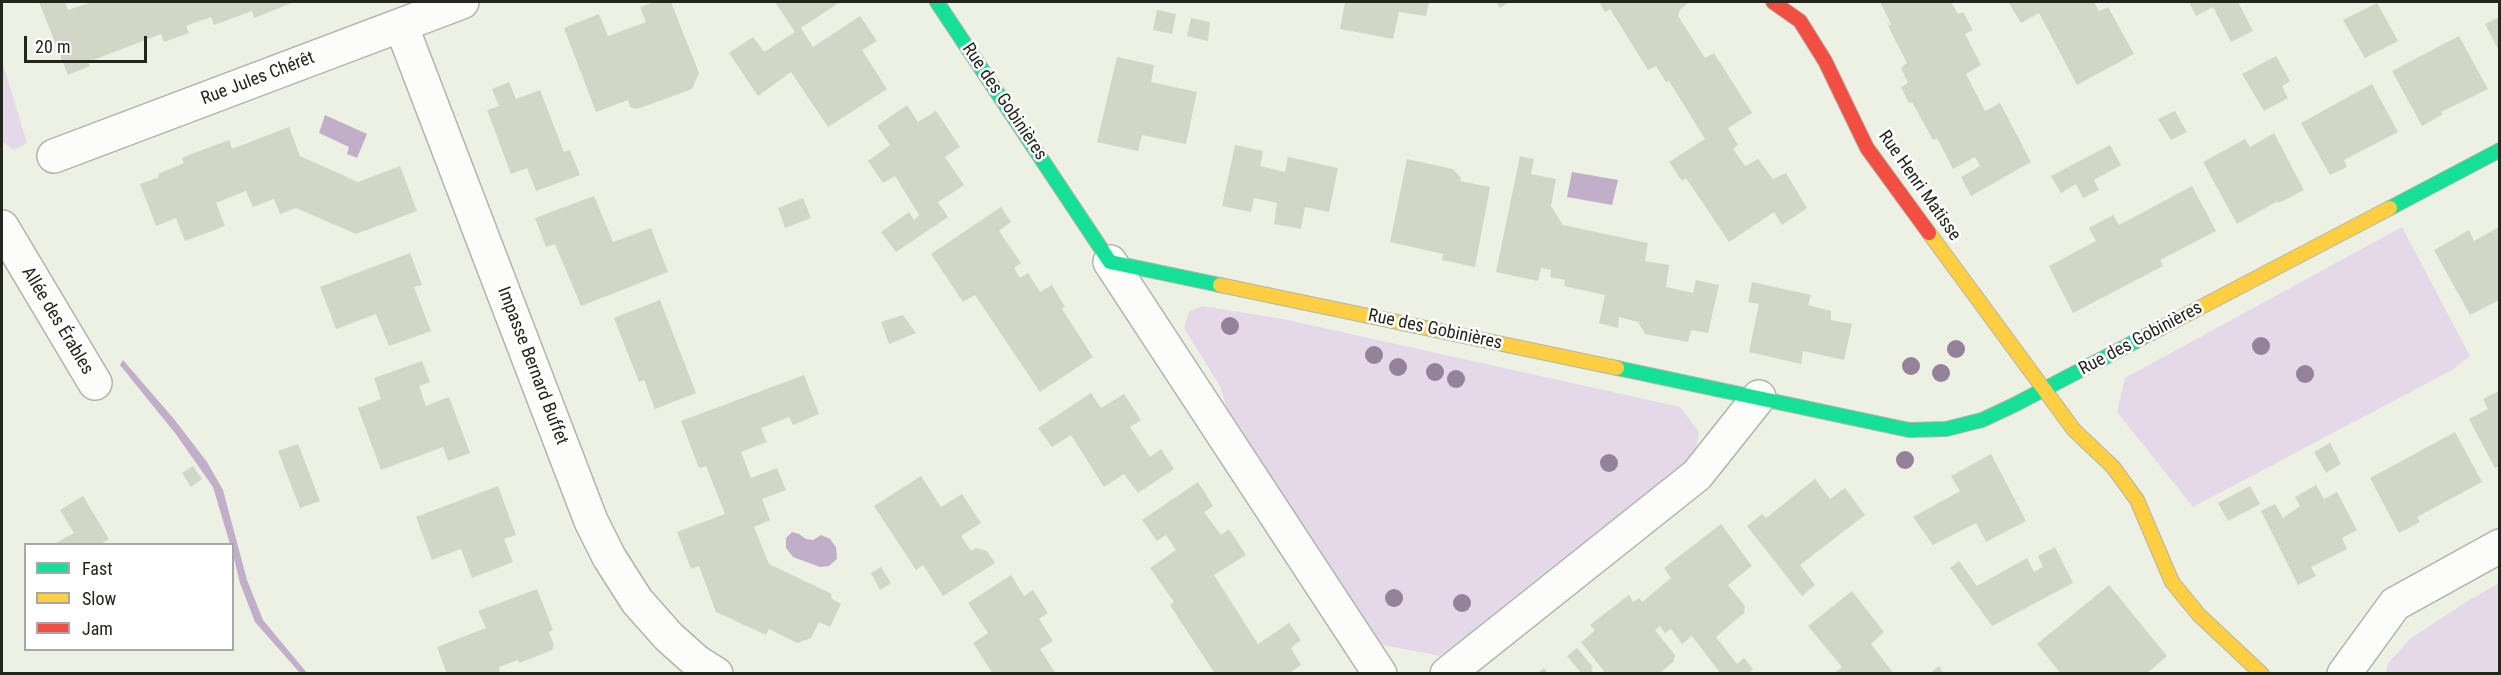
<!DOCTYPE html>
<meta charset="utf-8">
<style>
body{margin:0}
#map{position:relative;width:2501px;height:675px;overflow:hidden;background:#edf1e4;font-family:"Roboto Condensed",sans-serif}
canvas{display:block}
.frame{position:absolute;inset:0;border:3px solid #23261d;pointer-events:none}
.legend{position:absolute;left:24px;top:543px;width:210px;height:108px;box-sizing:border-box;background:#fff;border:2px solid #a7a8a5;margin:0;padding:8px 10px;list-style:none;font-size:18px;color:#23261d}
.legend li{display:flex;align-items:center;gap:12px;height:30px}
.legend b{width:30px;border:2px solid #a7a8a5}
.scale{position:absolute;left:24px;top:36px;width:123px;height:27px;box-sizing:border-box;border:3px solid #23261d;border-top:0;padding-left:8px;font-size:18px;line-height:21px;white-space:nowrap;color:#23261d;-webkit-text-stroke:4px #fff;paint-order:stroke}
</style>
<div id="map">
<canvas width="2501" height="675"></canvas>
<div class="frame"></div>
<ul class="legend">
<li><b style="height:8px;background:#16e098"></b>Fast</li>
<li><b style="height:8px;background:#ffcf43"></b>Slow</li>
<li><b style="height:8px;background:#f24e42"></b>Jam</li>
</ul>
<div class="scale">20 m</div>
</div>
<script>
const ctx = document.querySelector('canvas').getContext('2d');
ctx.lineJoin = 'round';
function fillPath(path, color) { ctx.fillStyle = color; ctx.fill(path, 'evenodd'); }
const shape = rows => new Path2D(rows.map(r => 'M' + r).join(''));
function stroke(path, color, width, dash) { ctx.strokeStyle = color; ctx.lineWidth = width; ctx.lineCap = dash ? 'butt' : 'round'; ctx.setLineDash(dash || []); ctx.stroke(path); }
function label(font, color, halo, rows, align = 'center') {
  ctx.font = font + ' "Roboto Condensed",sans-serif'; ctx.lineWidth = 5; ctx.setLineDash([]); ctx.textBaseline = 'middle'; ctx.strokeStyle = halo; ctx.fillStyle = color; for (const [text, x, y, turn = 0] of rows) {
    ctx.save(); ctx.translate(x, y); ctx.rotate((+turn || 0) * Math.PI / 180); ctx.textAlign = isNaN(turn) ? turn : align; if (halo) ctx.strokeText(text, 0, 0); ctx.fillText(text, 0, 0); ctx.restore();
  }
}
fillPath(shape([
 [2,61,27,143,14,150,2,141],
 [2402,227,2470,356,2452,370,2193,507,2117,412,2125,378],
 [1202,306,1283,319,1680,407,1699,432,1693,464,1663,489,1441,656,1377,644,1230,421,1221,388,1184,328,1189,312],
 [2499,583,2499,673,2386,673,2388,663,2411,638,2468,601]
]), '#e5d8e8');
fillPath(shape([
 [325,115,367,134,357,158,347,154,349,147,319,133],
 [1572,172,1618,180,1612,205,1567,197],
 [123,360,174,419,207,462,223,490,247,580,263,620,307,673,300,673,255,622,240,583,233,555,232,544,230,544,213,487,175,433,120,365],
 [792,532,799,534,806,539,813,540,821,535,830,539,836,547,837,559,829,566,820,567,793,557,786,548,786,538]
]), '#c1aec9');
fillPath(shape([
 [39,2,65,2,68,10,92,2,292,2,292,3,254,18,252,11,214,25,211,17,186,26,189,33,164,42,161,34,88,62,90,66,68,75],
 [654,2,671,2,699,73,692,89,637,109,630,107,628,100,596,112,564,28,599,14,608,36,646,22,640,7],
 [775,2,840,2,801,28,813,47,860,16,877,41,862,50,887,89,828,127,791,72,758,96,729,53,753,37,764,52,795,32],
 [1345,2,1429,2,1426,16,1399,12,1393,39,1340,29],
 [1496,2,1509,2,1500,8],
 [1599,2,1690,2,1680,9,1678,16,1705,58,1714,53,1752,113,1728,128,1738,145,1733,149,1745,166,1758,159,1773,179,1786,173,1807,208,1782,225,1774,212,1729,242,1686,178,1682,181,1669,162,1705,139,1669,81,1666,82,1656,66,1648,70,1610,9,1605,12],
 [1880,2,1951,2,1958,14,1963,12,1973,30,1965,34,1981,65,1966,74,1985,111,2000,103,2031,162,1971,196,1961,177,1980,166,1975,157,1953,169,1937,138,1933,140,1912,102,1909,103,1901,87,1908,83,1901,68,1907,63,1888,26,1891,24],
 [2013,2,2094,2,2099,11,2108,7,2134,54,2077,85,2039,13,2021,23,2009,3],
 [2189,2,2238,2,2253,31,2231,42,2213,7,2196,16],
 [2377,3,2398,41,2365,58,2343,20],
 [1157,10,1176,14,1172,34,1153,30],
 [2499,17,2499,51,2485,24],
 [1191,18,1210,22,1208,41,1187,36],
 [2459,36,2488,89,2441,112,2443,114,2422,126,2392,71],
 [2276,56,2290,81,2282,86,2288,98,2264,111,2242,74],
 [1117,57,1154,65,1151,82,1197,92,1186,144,1142,135,1138,151,1097,142],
 [509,82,516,99,540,90,564,152,570,150,580,175,536,191,527,168,511,174,487,110,499,106,492,89],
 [2372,84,2398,132,2344,160,2347,167,2330,175,2301,123],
 [907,105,918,122,936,111,960,147,945,157,964,185,938,202,948,217,896,252,881,232,909,212,914,220,919,215,895,176,883,183,868,161,890,145,877,126],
 [2175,111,2187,132,2171,140,2158,119],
 [289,127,300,156,358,182,400,166,417,211,356,234,296,208,280,214,274,199,253,207,246,191,216,203,225,226,185,241,176,218,156,226,140,184,159,177,158,174,184,163,182,158,192,154,229,140,232,149],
 [2274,133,2304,190,2279,203,2278,201,2237,224,2203,162,2245,139,2250,147],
 [1235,145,1263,151,1260,166,1285,172,1288,157,1338,168,1329,212,1305,207,1301,229,1274,224,1277,203,1254,198,1251,212,1222,206],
 [2110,145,2121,165,2094,180,2099,190,2083,198,2076,184,2061,193,2051,176],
 [1520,156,1534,159,1531,174,1556,179,1551,206,1563,225,1648,243,1645,261,1669,265,1666,287,1693,293,1696,280,1719,285,1708,333,1691,330,1688,342,1645,334,1638,322,1619,317,1618,328,1599,323,1605,295,1564,286,1565,280,1550,277,1551,270,1541,268,1538,281,1496,272],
 [1407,159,1453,169,1461,178,1460,181,1490,187,1475,267,1442,260,1443,254,1390,242],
 [2192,186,2216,231,2160,260,2163,266,2073,313,2049,266,2096,241,2089,228,2113,215,2119,225],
 [594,196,613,242,651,228,668,272,581,306,555,244,546,247,535,218],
 [803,198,811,218,785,228,778,208],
 [1001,207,1011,222,999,231,1021,263,1014,268,1020,278,1028,273,1040,292,1052,285,1065,307,1062,309,1093,357,1040,392,975,295,963,302,931,254],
 [2499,227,2499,300,2470,315,2434,250,2469,230,2474,241],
 [410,253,422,285,414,287,431,331,389,346,376,314,336,329,320,287],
 [1752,282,1811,295,1808,305,1831,311,1831,320,1852,324,1844,360,1803,351,1801,364,1749,352,1759,304,1748,302],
 [660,300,696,393,655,409,644,380,639,382,614,318],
 [903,315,916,333,889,344,881,322],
 [422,361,430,382,419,386,426,406,449,397,470,453,448,461,443,447,381,470,358,408,381,399,374,378],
 [804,375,819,414,793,425,789,417,761,428,767,442,741,452,751,478,777,468,786,490,762,499,770,520,754,527,769,564,832,594,831,598,841,604,830,627,819,622,811,638,797,643,769,629,766,635,716,612,699,566,691,569,677,532,725,514,706,466,699,468,681,421],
 [2499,391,2499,466,2495,468,2469,419,2488,409,2483,399],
 [1091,393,1101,408,1124,394,1141,420,1130,427,1150,457,1161,449,1174,469,1138,493,1124,474,1104,487,1071,435,1052,447,1038,428],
 [2455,432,2482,482,2417,517,2420,522,2399,533,2370,478],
 [2330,443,2341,464,2326,473,2314,452],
 [298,444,320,501,300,508,278,451],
 [1991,454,2026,521,1986,542,1976,523,1933,545,1913,517,1960,491,1951,476],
 [193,466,202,479,191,487,182,473],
 [921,476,941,507,962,494,981,523,961,536,971,551,976,548,987,551,995,563,943,596,923,565,916,570,874,506],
 [1815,479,1830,499,1845,488,1865,515,1800,565,1815,585,1802,596,1747,526,1762,514,1766,518],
 [1198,482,1213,506,1204,512,1221,535,1229,529,1246,555,1214,575,1258,644,1289,623,1301,640,1291,648,1301,665,1288,674,1215,674,1170,605,1174,602,1150,568,1176,550,1166,535,1157,541,1142,520],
 [2316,485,2324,499,2337,492,2357,530,2342,538,2347,549,2311,567,2316,576,2298,585,2261,511,2275,504,2283,518,2300,506,2295,497],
 [498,486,516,535,504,539,513,562,472,578,461,549,432,560,416,517],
 [2250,486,2260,504,2228,521,2218,503],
 [83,496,109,539,100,544,54,544,74,533,60,510],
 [1721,524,1752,566,1728,585,1745,606,1744,613,1716,637,1737,664,1744,658,1753,669,1748,674,1721,674,1692,636,1682,644,1671,629,1665,633,1660,626,1655,630,1675,655,1674,661,1659,674,1606,674,1581,642,1595,631,1590,625,1629,595,1633,602,1639,598,1642,602,1671,578,1664,568],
 [2055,547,2073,583,1992,626,1950,568,1959,561,1977,586,2027,558,2034,572,2043,567,2038,556],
 [881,567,891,583,880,590,871,573],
 [1011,575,1024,596,1033,590,1048,613,1039,619,1053,641,1040,649,1056,674,993,674,973,643,988,633,968,603],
 [2109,585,2167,656,2146,674,2061,674,2037,644],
 [537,589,553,630,549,632,554,645,552,650,519,663,518,660,499,667,500,674,447,674,437,647,486,628,478,611],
 [1852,591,1884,632,1871,644,1894,674,1833,674,1842,667,1808,626],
 [1577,648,1593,667,1591,669,1594,674,1582,674,1567,656],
 [1939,666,1944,674,1929,674],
 [1544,668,1549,674,1537,674]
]), '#d2d6c7');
const street = shape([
 [401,25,591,521,609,557,637,601,669,637,697,662,716,674],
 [54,156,462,2],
 [2,227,95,383],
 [1110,262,1380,674],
 [1447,674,1697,475,1759,397],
 [2344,674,2395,604,2500,546]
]);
const fast = shape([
 [937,2,1110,262,1220,285],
 [2390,208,2500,150],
 [1617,368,1909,430,1946,429,1982,420,2014,405,2161,328]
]);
const slow = shape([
 [1929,233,2074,430,2113,467,2137,500,2172,582,2199,615,2262,674],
 [1220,285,1617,368],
 [2161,328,2390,208]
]);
const jam = shape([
 [1773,2,1800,21,1825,61,1867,148,1929,233]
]);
stroke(street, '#b1b4aa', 36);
stroke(fast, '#b1b4aa', 16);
stroke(slow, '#b1b4aa', 16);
stroke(jam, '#b1b4aa', 16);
stroke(street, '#fcfdfb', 33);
stroke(fast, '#16e098', 14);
stroke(slow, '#ffcf43', 14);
stroke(jam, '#f24e42', 14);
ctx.fillStyle = '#94819a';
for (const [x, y] of [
 [1230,326],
 [2261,346],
 [1956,349],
 [1374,355],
 [1911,366],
 [1398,367],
 [1435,372],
 [1941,373],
 [2305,374],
 [1456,379],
 [1905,460],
 [1609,463],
 [1394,598],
 [1462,603]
]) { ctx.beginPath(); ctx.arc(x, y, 9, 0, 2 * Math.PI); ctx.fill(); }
label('18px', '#23261d', '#fff', [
 ["Rue Jules Chérêt",258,79,-21],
 ["Rue des Gobinières",1004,102,56],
 ["Rue Henri Matisse",1919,186,55],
 ["Allée des Érables",57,321,59],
 ["Rue des Gobinières",1435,330,12],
 ["Rue des Gobinières",2141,339,-28],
 ["Impasse Bernard Buffet",532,366,69]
]);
</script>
